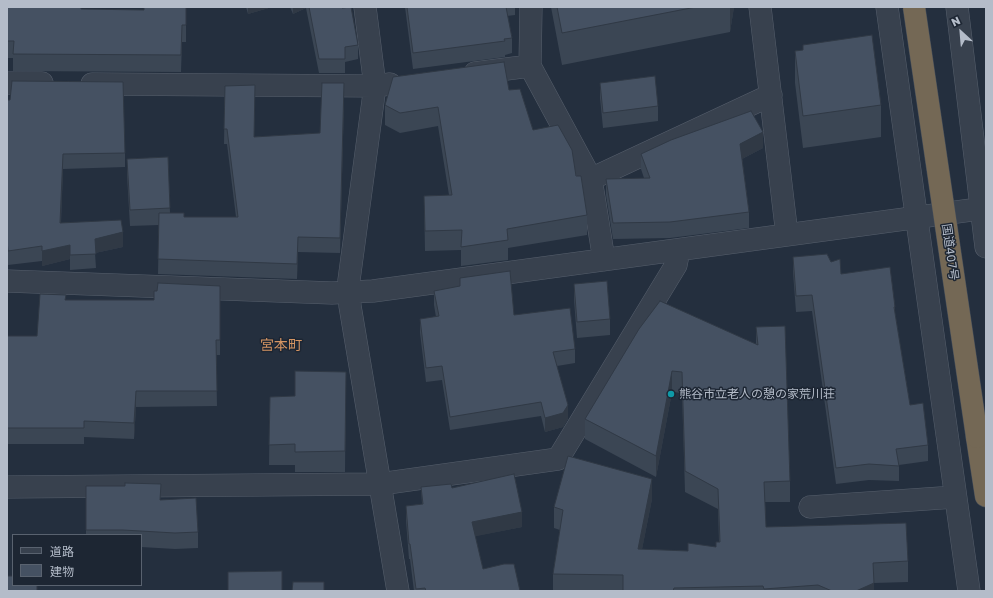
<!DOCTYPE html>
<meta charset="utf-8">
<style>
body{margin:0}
#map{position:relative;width:993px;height:598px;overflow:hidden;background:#242f3e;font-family:"Golos Text","Noto Sans JP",sans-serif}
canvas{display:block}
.frame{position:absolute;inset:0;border:8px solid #b4bcc9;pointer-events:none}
.legend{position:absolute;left:12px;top:534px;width:130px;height:52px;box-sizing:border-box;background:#1d2633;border:1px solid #59626f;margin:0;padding:5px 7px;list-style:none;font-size:12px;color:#b4bcc9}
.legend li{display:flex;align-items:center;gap:8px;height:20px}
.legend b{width:20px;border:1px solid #59626f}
.north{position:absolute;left:941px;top:12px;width:40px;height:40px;-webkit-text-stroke:3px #1d2633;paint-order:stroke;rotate:334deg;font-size:11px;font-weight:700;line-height:16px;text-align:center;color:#b4bcc9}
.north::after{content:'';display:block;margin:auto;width:14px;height:18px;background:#b4bcc9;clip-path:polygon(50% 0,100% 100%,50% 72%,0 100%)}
</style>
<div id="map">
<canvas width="993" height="598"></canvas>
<div class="frame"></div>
<ul class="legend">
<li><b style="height:5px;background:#38414e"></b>道路</li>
<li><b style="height:11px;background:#455162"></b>建物</li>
</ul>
<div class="north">N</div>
</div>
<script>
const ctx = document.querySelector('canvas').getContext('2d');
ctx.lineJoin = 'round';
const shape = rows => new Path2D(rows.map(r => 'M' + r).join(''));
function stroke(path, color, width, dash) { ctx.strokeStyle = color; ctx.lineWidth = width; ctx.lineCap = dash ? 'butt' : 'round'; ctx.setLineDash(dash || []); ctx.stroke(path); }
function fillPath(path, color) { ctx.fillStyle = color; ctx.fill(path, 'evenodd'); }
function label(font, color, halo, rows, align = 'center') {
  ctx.font = font + ' "Golos Text","Noto Sans JP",sans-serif'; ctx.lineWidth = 3; ctx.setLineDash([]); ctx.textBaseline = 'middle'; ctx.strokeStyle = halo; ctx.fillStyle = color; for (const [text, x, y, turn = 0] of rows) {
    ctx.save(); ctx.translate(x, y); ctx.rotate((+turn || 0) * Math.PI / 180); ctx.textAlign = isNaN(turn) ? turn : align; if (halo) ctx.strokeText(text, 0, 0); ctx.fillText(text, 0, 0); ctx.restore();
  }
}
const street = shape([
 [365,7,375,86,349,280,350,306,398,591],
 [531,7,530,66,591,179,604,260],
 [760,7,787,235],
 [887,7,969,591],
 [957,7,986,247],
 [475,73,530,66],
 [7,83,42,83],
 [92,84,375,86,390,84],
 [591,179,771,95],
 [7,281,332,293,373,291,986,208],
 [7,487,380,484,558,459,676,265,679,250],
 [810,507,955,497]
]);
const highway = shape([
 [977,437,986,496]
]);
stroke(street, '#565f6c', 23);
stroke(highway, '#434c59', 23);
stroke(street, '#38414e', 22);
stroke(highway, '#746855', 22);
const highwayBridge = shape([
 [914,7,977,437]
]);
stroke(highwayBridge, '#434c59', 23, []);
stroke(highwayBridge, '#746855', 22);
fillPath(shape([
 [7,7,81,7,81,9,144,10,186,7,186,42,182,42,181,72,13,71,13,58,7,58],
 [246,7,272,7,248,14],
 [290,7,342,7,358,45,358,59,345,62,345,73,319,73,306,8,293,14],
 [405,7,515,7,515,15,507,16,512,38,512,53,505,55,505,57,413,69],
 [551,7,734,7,730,32,562,65],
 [803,45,881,105,881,137,803,148,795,83,795,51,803,50],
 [600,83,658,106,658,121,603,128,600,98],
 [225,86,254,137,320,133,344,98,340,253,298,252,297,279,158,274,159,225,130,226,127,175,127,159,168,157,170,213,184,217,236,217,227,144,224,144],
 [509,90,533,130,576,176,587,215,587,235,508,248,508,260,461,266,461,250,425,251,424,196,449,195,438,126,400,133,385,125,385,105],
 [7,100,125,153,125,167,63,169,61,223,123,247,95,253,96,268,70,270,70,259,42,266,42,261,8,265,7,254],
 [763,148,742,159,749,212,749,228,670,238,613,239,606,195,606,179,644,178,641,169,641,154],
 [793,257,831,262,841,274,895,307,895,315,910,405,928,445,928,461,899,465,899,481,869,480,836,484,812,311,796,312,793,272],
 [574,284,610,319,610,335,577,338,574,300],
 [220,286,220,355,216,355,217,406,136,407,134,439,84,437,84,444,7,444,7,336,37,336,66,300,154,300],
 [434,291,514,315,575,349,575,363,557,366,568,419,563,427,545,432,541,416,450,430,442,380,426,382,420,333,420,319,436,317,434,305],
 [756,327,790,481,790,502,765,502,766,527,908,561,908,582,874,583,874,591,553,591,553,574,560,530,554,528,554,507,652,499,642,549,688,551,716,547,719,542,718,509,685,492,682,393,672,392,656,477,585,439,585,419,639,329,756,344],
 [346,372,345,472,295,472,295,465,269,465,270,397,295,396],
 [86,486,160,500,198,532,198,548,175,549,141,547,141,535,86,535],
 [421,487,452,488,522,527,475,536,483,569,520,591,414,591,410,559,409,559,406,521,406,506,422,504]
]), '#3b4654');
fillPath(shape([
 [248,7,272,7,248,14],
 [293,7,306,7,306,8,293,14],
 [730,7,734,7,730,32],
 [344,83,344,98,340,253,340,238],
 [763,132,763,148,740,160,740,144],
 [63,154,63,169,60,238,60,223],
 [123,232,123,247,95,253,95,239],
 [298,237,298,252,297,279,297,264],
 [70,245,70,259,42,266,42,251],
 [672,371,672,392,656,477,656,456],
 [136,391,136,407,134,439,134,423],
 [568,405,568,419,563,427,545,432,545,418],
 [652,479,652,499,638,570,638,549],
 [522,512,522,527,472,537,472,522],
 [874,583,874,591,856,591]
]), '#303945');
const building = shape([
 [7,7,81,7,81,9,144,10,144,7,186,7,186,25,182,25,181,55,13,54,14,41,7,41,7,7],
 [309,7,342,7,342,8,351,7,358,45,345,47,345,59,319,59,309,7],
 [407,7,506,7,512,38,504,39,505,41,413,53,407,7],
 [557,7,696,7,562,33,557,7],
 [872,35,881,105,803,116,795,51,803,50,803,45,872,35],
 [504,62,509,90,520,89,533,130,558,125,572,150,576,176,581,176,587,215,507,229,508,240,461,247,462,230,425,231,424,196,452,195,438,107,400,113,385,105,393,77,504,62],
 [655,76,658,106,603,113,600,83,655,76],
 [12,81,123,82,125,153,63,154,60,223,121,220,123,232,95,239,96,254,70,255,70,245,42,251,42,246,8,251,7,240,7,100,10,100,12,81],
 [322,83,344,83,340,238,298,237,297,264,158,259,159,213,184,213,184,217,238,217,227,129,224,129,225,86,255,85,254,137,320,133,322,83],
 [751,111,763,132,740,144,749,212,670,222,613,223,606,179,650,178,641,154,671,140,751,111],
 [168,157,170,208,130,210,127,159,168,157],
 [827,254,831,262,840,259,841,274,890,267,895,307,894,307,910,405,923,403,928,445,896,449,899,466,869,464,836,468,812,295,796,296,793,257,827,254],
 [510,271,514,315,570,308,575,349,553,352,568,405,563,413,545,418,541,402,450,417,442,366,426,368,420,319,439,316,434,291,460,286,460,278,510,271],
 [607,281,610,319,577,322,574,284,607,281],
 [158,283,220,286,220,340,216,340,217,391,136,391,134,423,84,421,84,428,7,428,7,336,37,336,40,294,66,295,65,300,154,300,154,291,157,291,158,283],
 [660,301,758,345,756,327,785,326,790,481,764,482,766,527,906,523,908,561,873,563,874,583,856,591,832,591,818,585,764,589,763,586,674,588,673,591,623,591,623,575,553,574,563,510,554,507,568,456,652,479,638,549,688,551,688,543,716,547,716,542,720,542,718,489,685,471,682,372,672,371,656,456,585,419,639,329,660,301],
 [295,371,346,372,345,451,295,452,295,444,269,445,270,397,295,396,295,371],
 [514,474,522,512,472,522,483,569,504,564,514,564,520,591,426,591,425,588,416,589,410,544,409,544,406,506,423,504,421,487,451,484,452,488,514,474],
 [125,483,161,484,160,500,196,498,198,532,175,533,123,530,86,530,86,486,125,486,125,483],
 [282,571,282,591,228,591,228,572,282,571],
 [7,576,13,576,13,585,37,585,37,591,7,591,7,576],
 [293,582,324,582,324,591,292,591,293,582]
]);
fillPath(building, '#455162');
stroke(building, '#303945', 1);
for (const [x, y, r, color] of [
 [671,394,4,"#0f9aa8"]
]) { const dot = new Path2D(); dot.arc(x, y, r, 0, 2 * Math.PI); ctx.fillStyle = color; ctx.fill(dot); stroke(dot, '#1d2633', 1.5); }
label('12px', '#b4bcc9', '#1d2633', [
 ["国道407号",950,252,82]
]);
label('12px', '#b4bcc9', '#1d2633', [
 ["熊谷市立老人の憩の家荒川荘",679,394]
], 'left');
label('14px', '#d59563', '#1d2633', [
 ["宮本町",281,346]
]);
</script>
